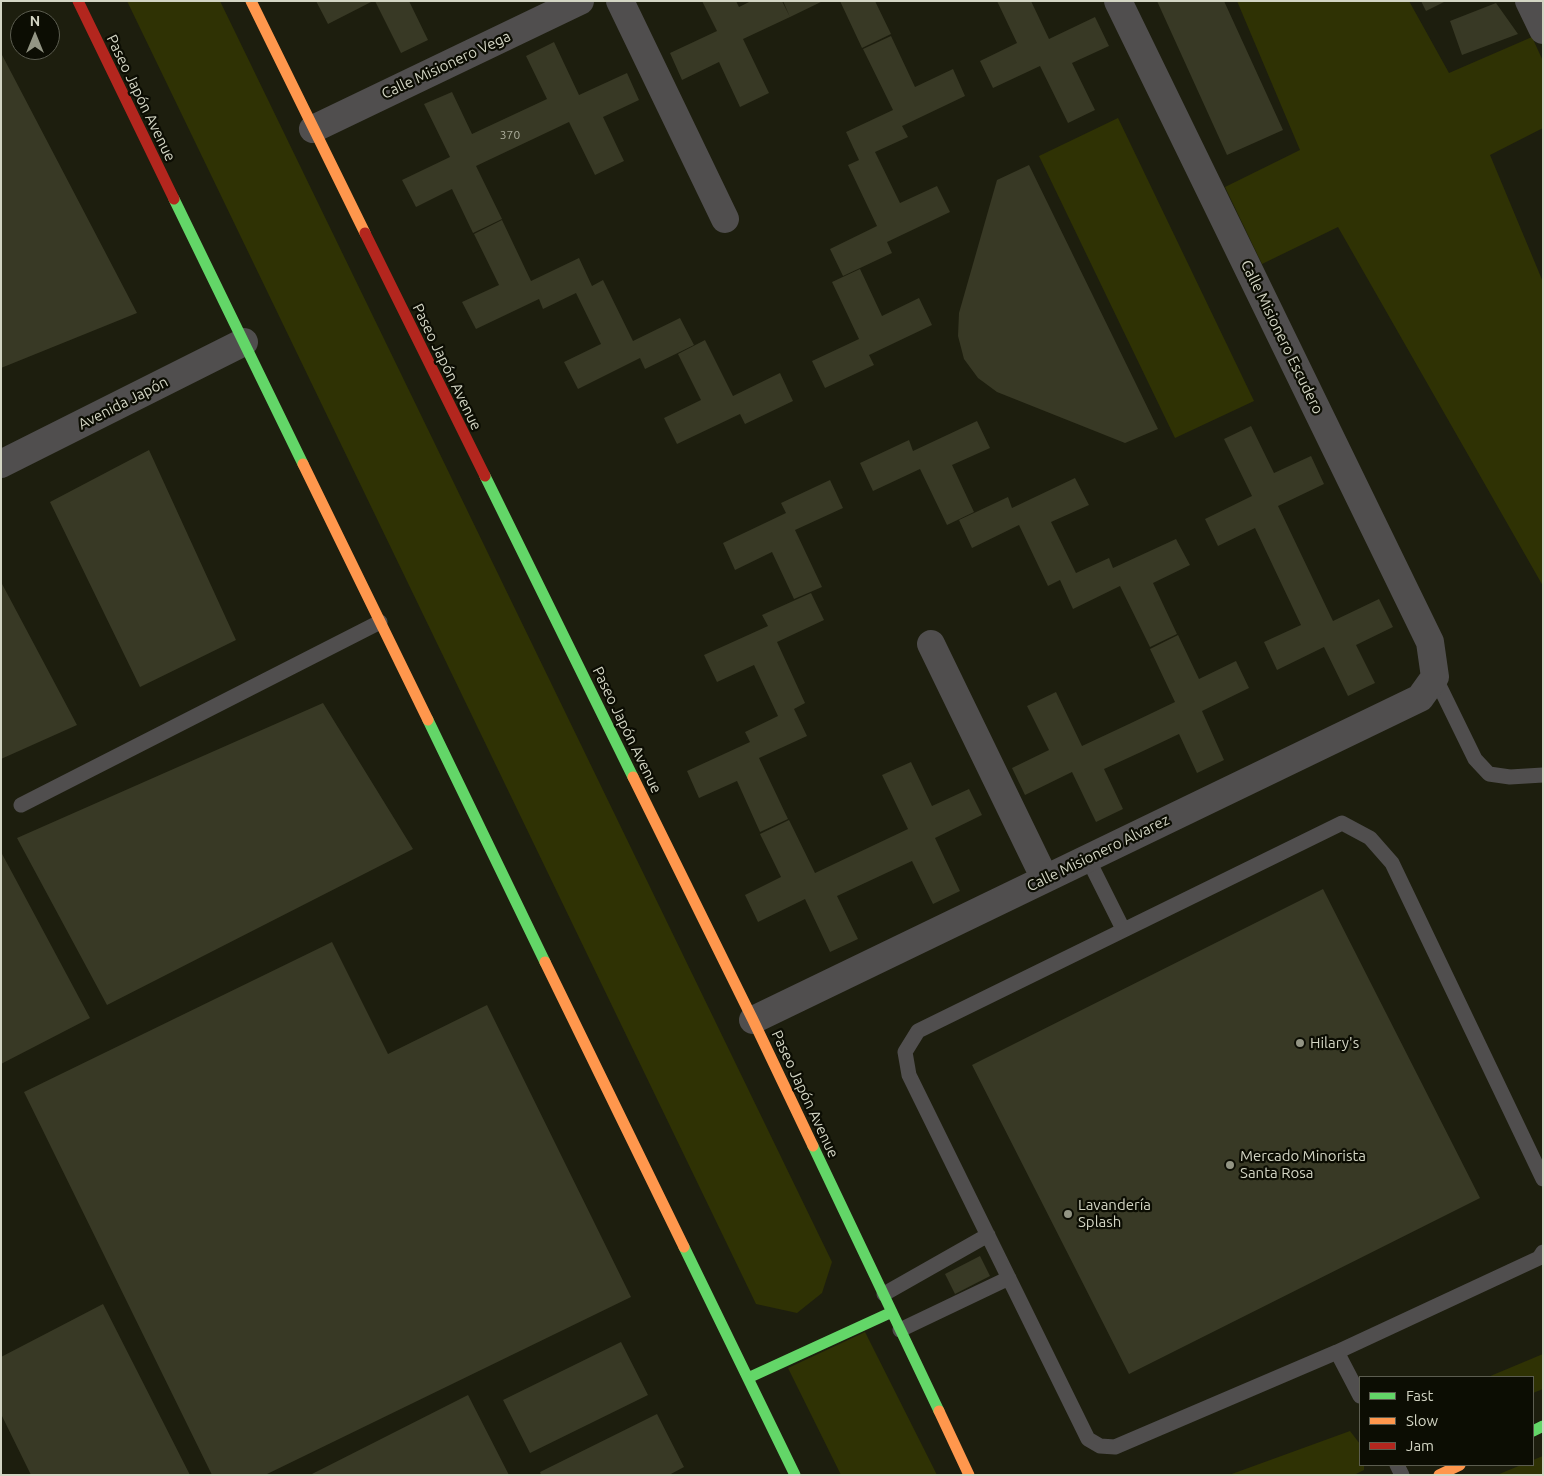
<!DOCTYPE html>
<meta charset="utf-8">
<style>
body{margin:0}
#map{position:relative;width:1544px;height:1476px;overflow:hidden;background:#1d1e0e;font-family:Ubuntu,sans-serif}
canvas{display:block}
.frame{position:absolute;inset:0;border:2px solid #d3d5c4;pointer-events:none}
.legend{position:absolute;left:1359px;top:1376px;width:175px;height:90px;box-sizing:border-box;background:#0c0d03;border:1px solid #5c5d50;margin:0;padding:6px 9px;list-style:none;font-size:15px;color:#d3d5c4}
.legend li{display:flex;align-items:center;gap:10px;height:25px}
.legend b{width:25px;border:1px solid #5c5d50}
.north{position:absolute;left:10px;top:10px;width:50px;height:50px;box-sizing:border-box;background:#0c0d03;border:1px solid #5c5d50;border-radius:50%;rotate:0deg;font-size:14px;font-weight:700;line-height:20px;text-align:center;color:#d3d5c4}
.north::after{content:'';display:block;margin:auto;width:18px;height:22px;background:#939584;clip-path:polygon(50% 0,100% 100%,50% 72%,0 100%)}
</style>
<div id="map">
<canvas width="1544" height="1476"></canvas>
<div class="frame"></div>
<ul class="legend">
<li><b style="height:6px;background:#63d668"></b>Fast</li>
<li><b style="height:6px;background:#ff974d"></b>Slow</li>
<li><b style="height:6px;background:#b3261e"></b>Jam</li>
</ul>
<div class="north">N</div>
</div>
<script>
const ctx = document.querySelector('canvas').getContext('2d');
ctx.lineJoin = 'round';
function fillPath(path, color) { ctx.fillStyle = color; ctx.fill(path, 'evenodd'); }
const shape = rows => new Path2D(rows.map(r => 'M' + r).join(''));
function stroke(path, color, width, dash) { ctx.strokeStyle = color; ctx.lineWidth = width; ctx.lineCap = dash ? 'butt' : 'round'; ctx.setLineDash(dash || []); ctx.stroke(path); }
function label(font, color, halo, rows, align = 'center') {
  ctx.font = font + ' Ubuntu,sans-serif'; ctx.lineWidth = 4.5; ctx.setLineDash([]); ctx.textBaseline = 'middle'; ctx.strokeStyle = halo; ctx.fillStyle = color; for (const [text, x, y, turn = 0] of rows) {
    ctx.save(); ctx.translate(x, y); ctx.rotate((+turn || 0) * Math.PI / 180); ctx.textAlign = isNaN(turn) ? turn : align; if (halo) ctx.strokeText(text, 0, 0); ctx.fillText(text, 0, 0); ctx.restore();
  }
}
fillPath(shape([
 [127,1,220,1,832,1262,822,1293,797,1313,756,1304],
 [1237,1,1409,1,1449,73,1532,37,1543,61,1543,128,1490,155,1543,282,1543,586,1338,227,1262,264,1225,187,1300,150],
 [1118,118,1254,401,1175,438,1039,156],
 [865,1332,937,1475,841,1475,788,1368],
 [1543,1354,1543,1389,1533,1393,1533,1377,1488,1377],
 [1350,1431,1360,1444,1360,1465,1364,1465,1364,1470,1354,1475,1229,1475],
 [1543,1456,1543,1475,1497,1475,1521,1465,1533,1465,1533,1460]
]), '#2f3204');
fillPath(shape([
 [316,1,373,1,328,24],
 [375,1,409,1,428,40,401,53],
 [702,1,736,1,739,7,751,1,782,1,790,17,743,39,769,93,740,107,719,62,682,80,670,53,717,31],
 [783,1,823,1,790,17],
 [840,1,875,1,891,34,862,48],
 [997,1,1031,1,1049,39,1095,17,1109,46,1072,63,1095,110,1068,123,1040,66,993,88,980,61,1017,43],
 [1157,1,1224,1,1283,130,1227,155],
 [1421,1,1446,1,1426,11],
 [1496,3,1518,34,1462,55,1450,21],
 [891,36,915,87,953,69,965,96,902,126,908,137,875,152,900,203,937,186,950,212,887,242,892,253,843,276,830,249,877,226,848,165,859,160,846,132,893,110,863,49],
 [554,42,579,95,627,73,639,100,603,117,624,161,595,175,569,122,476,166,502,219,473,233,452,189,416,207,402,180,450,157,424,104,452,92,472,134,547,99,526,56],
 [1,53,137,313,1,368],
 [1029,165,1158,429,1125,443,997,392,978,378,964,359,958,336,959,313,997,180],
 [502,220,531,281,579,258,592,286,603,280,633,341,680,318,694,345,645,369,640,358,578,389,564,362,601,344,576,293,543,309,539,299,476,329,462,302,499,285,474,234],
 [860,269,882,316,919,298,932,325,869,355,874,365,825,388,812,361,859,339,832,282],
 [705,340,733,396,780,373,793,401,745,424,740,414,677,444,664,418,701,400,678,354],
 [977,421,990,448,952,465,974,512,947,525,920,469,873,491,860,463,909,440,913,451],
 [1251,426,1274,473,1311,456,1324,484,1278,506,1333,621,1379,599,1393,627,1356,645,1375,683,1348,696,1324,647,1277,670,1264,642,1301,625,1255,528,1218,546,1205,519,1252,496,1224,439],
 [149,450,236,640,140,687,50,502],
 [1075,478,1089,505,1051,522,1076,573,1109,558,1113,568,1176,539,1190,565,1153,583,1177,634,1150,647,1120,586,1073,609,1060,580,1048,586,1019,525,972,548,959,520,1008,497,1012,508],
 [830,480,843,508,795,530,822,587,794,599,772,552,735,570,723,543,786,513,781,503],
 [1,582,77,725,1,759],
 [811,593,824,620,777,642,805,703,794,709,807,736,759,758,788,819,760,832,737,781,699,798,687,771,750,742,745,732,778,716,754,665,717,682,704,655,768,626,762,615],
 [1178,635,1199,679,1236,661,1249,688,1202,711,1224,760,1197,773,1179,734,1141,752,1104,769,1123,809,1096,822,1072,772,1025,795,1012,768,1049,750,1027,706,1056,692,1082,746,1129,724,1175,702,1150,649],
 [323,703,413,849,107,1005,17,838],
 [911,762,932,806,969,789,982,815,935,838,960,891,933,904,912,861,837,896,858,939,830,952,805,899,758,922,745,895,781,877,760,834,789,820,815,873,908,829,882,775],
 [1,852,90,1018,1,1064],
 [1323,889,1480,1198,1129,1374,972,1065],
 [332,942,388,1054,487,1005,631,1297,265,1475,212,1475,24,1092],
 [980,1256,990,1276,955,1294,945,1274],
 [103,1304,190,1475,31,1475,1,1414,1,1357],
 [621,1342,648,1395,530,1453,503,1400],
 [468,1395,509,1475,310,1475],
 [657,1414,684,1467,669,1475,541,1475,540,1472]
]), '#383925');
stroke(shape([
 [1435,677,1475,759,1489,774,1510,777,1543,775],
 [21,805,380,622],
 [1088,859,1123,929],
 [1543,1179,1392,863,1370,838,1342,823,918,1031,905,1052,909,1075,1088,1439,1100,1446,1115,1447,1337,1352,1539,1258,1543,1252],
 [884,1294,988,1235],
 [900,1330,1009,1278],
 [1337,1352,1360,1396],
 [1397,1465,1402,1475]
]), '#504e4e', 15);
stroke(shape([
 [620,1,725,219],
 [1529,1,1543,30],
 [313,129,580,1],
 [1,464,244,342],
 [931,644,1045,879],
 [753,1020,1420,698,1435,677,1430,642,1118,1]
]), '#504e4e', 28);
stroke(shape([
 [174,199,303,464],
 [485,476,633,777],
 [428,720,545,962],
 [813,1146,939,1411],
 [684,1247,795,1475],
 [748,1378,892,1312],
 [1533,1431,1543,1426]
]), '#63d668', 11);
stroke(shape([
 [251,1,365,233],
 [303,464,428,720],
 [633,777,753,1020,813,1146],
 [545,962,684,1247],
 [939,1411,969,1475],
 [1439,1475,1460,1465]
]), '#ff974d', 11);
stroke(shape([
 [78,1,174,199],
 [365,233,485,476]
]), '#b3261e', 11);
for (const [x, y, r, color] of [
 [1300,1043,5,"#939584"],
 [1230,1165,5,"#939584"],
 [1068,1214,5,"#939584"]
]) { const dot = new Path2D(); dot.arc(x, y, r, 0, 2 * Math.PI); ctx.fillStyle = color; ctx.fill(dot); stroke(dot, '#0c0d03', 2); }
label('12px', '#acae9c', null, [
 ["370",510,135]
]);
label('15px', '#d3d5c4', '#0c0d03', [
 ["Calle Misionero Vega",446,65,-25],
 ["Paseo Japón Avenue",141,98,64],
 ["Calle Misionero Escudero",1282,337,64],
 ["Paseo Japón Avenue",447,367,64],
 ["Avenida Japón",123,403,-27],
 ["Paseo Japón Avenue",627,730,64],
 ["Calle Misionero Alvarez",1098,853,-26],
 ["Paseo Japón Avenue",805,1094,65]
]);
label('15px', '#d3d5c4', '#0c0d03', [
 ["Hilary's",1310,1043],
 ["Mercado Minorista",1240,1156],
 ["Santa Rosa",1240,1173],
 ["Lavandería",1078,1205],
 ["Splash",1078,1222]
], 'left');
</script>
